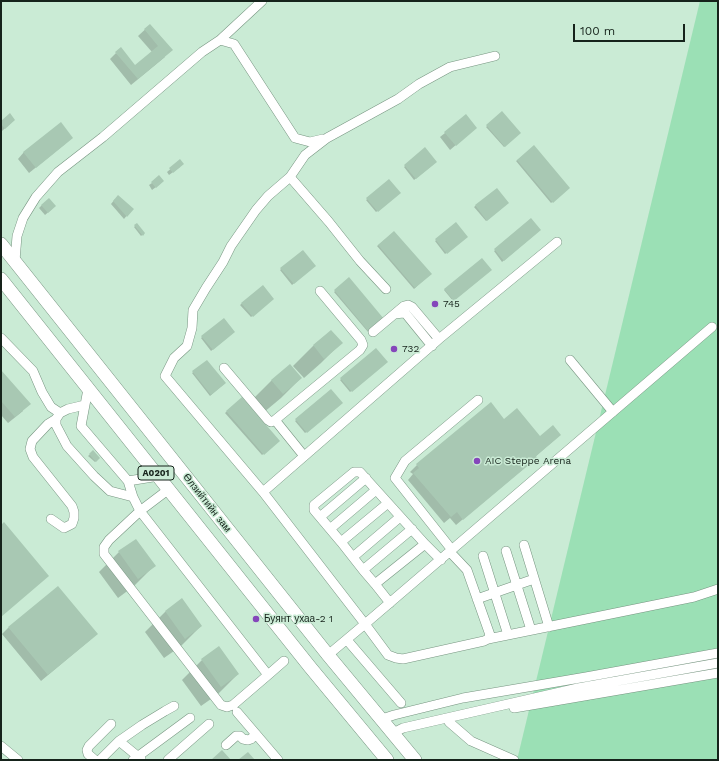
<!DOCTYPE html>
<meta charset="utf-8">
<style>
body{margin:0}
#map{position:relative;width:719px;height:761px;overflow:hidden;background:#caebd5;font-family:"Work Sans",sans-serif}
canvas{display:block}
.frame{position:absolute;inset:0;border:2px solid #16231b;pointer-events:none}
.scale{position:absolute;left:573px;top:24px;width:112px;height:18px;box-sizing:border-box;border:2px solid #16231b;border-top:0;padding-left:5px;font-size:12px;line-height:14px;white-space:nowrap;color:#16231b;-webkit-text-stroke:3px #caebd5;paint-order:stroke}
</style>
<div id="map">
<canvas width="719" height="761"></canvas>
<div class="frame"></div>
<div class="scale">100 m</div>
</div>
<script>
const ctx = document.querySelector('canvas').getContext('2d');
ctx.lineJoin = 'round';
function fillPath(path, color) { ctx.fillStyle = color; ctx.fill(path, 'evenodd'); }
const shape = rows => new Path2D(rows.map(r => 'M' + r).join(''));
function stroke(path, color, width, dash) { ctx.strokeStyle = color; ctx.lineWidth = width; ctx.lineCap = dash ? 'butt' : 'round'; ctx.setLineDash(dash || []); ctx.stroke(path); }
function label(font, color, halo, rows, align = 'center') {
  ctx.font = font + ' "Work Sans",sans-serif'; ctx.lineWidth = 3; ctx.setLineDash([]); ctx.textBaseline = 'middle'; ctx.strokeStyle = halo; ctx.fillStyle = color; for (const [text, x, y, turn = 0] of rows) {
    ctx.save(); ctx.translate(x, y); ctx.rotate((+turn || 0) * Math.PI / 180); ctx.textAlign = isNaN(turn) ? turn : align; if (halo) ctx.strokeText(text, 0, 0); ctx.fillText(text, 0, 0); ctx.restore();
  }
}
fillPath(shape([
 [700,1,718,1,718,760,517,760]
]), '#9be0b5');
fillPath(shape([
 [150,25,165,57,131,85,110,59,116,53,135,66,152,52,138,36],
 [502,113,520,133,504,147,486,127],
 [1,122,11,123,2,131],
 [471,132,450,150,440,137,445,133],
 [65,144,29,173,18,159,24,152],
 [534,147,568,188,551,203,516,161],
 [425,148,436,162,414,180,404,167],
 [180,161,180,167,169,175,167,172],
 [389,181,399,193,376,212,366,200],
 [152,183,160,184,152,190,149,185],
 [497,189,508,203,486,221,474,207],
 [115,199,132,209,124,219,111,204],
 [42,205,52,209,45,215,39,208],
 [531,220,540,230,502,262,494,251],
 [137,224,144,233,141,236,134,227],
 [456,224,466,237,445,254,435,241],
 [394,232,430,274,414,289,377,246],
 [302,251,314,266,292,285,280,270],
 [482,259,491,270,453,301,444,290],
 [349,279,383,319,368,332,334,292],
 [263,286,273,299,251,317,240,305],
 [224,319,234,332,211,351,201,338],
 [331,331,341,343,321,363,304,378,293,366,313,346],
 [376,349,386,362,350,392,340,380],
 [207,361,225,383,210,396,192,373],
 [1,371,23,411,8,423,1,415],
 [301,378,281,398,263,413,252,400,272,380],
 [331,390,341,403,305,433,295,421],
 [242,398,278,441,262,455,225,413],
 [504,420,540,438,560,435,535,457,536,458,529,464,456,525,450,518,444,523,408,480,413,474,410,472,417,465],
 [93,452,99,458,95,462,88,456],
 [119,552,154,566,134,586,118,598,99,572],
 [58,587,90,640,41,681,2,634,8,628],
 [182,600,201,626,181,646,164,658,145,632,165,612],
 [202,660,238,674,218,694,201,706,182,680]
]), '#0003');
fillPath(shape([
 [150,24,173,50,138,79,115,52,121,47,135,65,158,46,144,29],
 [502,111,521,133,505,147,486,125],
 [10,113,15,120,5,129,1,124,1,121],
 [466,114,477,128,456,146,444,132],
 [61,122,73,138,36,168,23,152],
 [534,145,570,188,553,203,517,160],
 [425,147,437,162,416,179,404,165],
 [180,159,184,164,173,173,169,168],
 [159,175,164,181,156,188,151,182],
 [389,179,401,193,378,212,366,198],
 [497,188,509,203,487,221,475,205],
 [118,195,134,209,127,217,113,201],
 [49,198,56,206,48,213,41,205],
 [531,218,541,230,504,261,494,249],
 [456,222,468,237,447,254,435,239],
 [137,223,145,233,143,236,134,225],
 [394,231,432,274,415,288,378,245],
 [303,250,316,266,294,284,280,268],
 [482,258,492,270,454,301,444,289],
 [349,277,384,319,369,332,334,290],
 [263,285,274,299,253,317,241,303],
 [224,318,235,332,213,350,201,336],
 [331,330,343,343,324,359,313,345],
 [376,348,388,362,352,392,340,378],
 [207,360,226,383,211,395,192,371],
 [290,364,302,378,283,394,271,380],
 [1,370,31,404,15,417,1,401],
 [331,389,343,403,307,433,295,419],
 [242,397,280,441,264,455,226,411],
 [491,402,504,419,517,408,540,436,553,425,561,435,536,456,537,458,463,520,457,512,451,517,413,473,419,468,416,464],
 [93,450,100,458,96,462,89,454],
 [4,522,49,576,1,617,1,525],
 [136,539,156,566,138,579,118,551],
 [58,586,98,634,48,675,8,627],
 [182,598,202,626,185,639,165,611],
 [219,646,239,674,221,687,201,659],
 [222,750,231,760,211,760],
 [248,752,255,760,238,760]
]), '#a8c8b3');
const minor = shape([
 [220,40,262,1],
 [290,177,329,222,360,261,386,289],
 [15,261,17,236,23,218,36,197,58,172,103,137,202,52,220,40,234,44,295,138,310,142,323,139],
 [395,314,403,313,406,314,432,346],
 [373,332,404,306,408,305,412,307,439,339],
 [1,338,33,371,42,392,51,407,60,413],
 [570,360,613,412],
 [224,368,268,420,271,422,275,420,360,350,363,345,361,340,320,291],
 [88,389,81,426,128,481,159,476],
 [85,405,68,409,60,413,56,419,56,425,67,446,94,476,110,491,133,497],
 [275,420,304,456],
 [128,481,133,497,140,511,109,540,104,547,104,554,221,705,227,707,233,705,268,675],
 [169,489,140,511,268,675,284,661],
 [263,492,165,376,174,358,187,346,192,328,193,310,206,288,223,262,231,246,256,210,268,196,290,177,305,155,327,138,398,99,419,84,450,67,495,56],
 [320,517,366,478],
 [51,519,64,528,72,524,74,518,74,512,72,506,33,457,30,449,32,441,48,424,56,419],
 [330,529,376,490],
 [341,542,388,503],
 [425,544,441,560],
 [524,545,549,627],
 [452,550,395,478,405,461,478,400],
 [506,551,531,630],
 [450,552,467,570,490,635,488,639,484,641,403,659,396,658,388,655,365,624,712,327],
 [483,556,508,635],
 [353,557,400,517],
 [363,570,412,529],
 [375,584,425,544,360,472,354,472,314,505,314,510,341,542,363,570,375,584,390,603],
 [477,599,534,579],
 [488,639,694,597,718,589],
 [347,640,401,703],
 [328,655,365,624,263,492,439,339,557,242],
 [514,708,718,673],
 [237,712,278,760],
 [382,719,394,715,463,698,586,677,718,653],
 [449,722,471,741,514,760],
 [393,733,403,728,578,688,718,663],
 [119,741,141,759],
 [226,745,236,736,240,736,243,739,248,740,251,739,256,734],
 [1,746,18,760],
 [95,760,88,754,87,750,89,746,111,724],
 [100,760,119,741,142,725,165,711,174,706],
 [133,760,190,718],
 [168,760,209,724]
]);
const highway = shape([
 [1,244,328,655,415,760],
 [1,279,310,667,387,760]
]);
stroke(minor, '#779581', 10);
stroke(highway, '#779581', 14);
stroke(minor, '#fff', 9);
stroke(highway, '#fff', 13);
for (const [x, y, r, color] of [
 [435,304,4,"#8546bb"],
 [394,349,4,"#8546bb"],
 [477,461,4,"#8546bb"],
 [256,619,4,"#8546bb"]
]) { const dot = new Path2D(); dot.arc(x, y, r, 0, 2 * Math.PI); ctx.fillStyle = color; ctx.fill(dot); stroke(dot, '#caebd5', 1.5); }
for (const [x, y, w] of [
 [156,473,36]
]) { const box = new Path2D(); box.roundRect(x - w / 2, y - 7, w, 14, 3); ctx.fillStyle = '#caebd5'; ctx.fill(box); stroke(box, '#16231b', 1); }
label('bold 9px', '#16231b', null, [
 ["A0201",156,473]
]);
label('10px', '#16231b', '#caebd5', [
 ["745",443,304],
 ["732",402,349],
 ["AIC Steppe Arena",485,461],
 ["Буянт ухаа-2 1",264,619]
], 'left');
label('10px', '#16231b', '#caebd5', [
 ["Өлзийтийн зам",207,503,52]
]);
</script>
